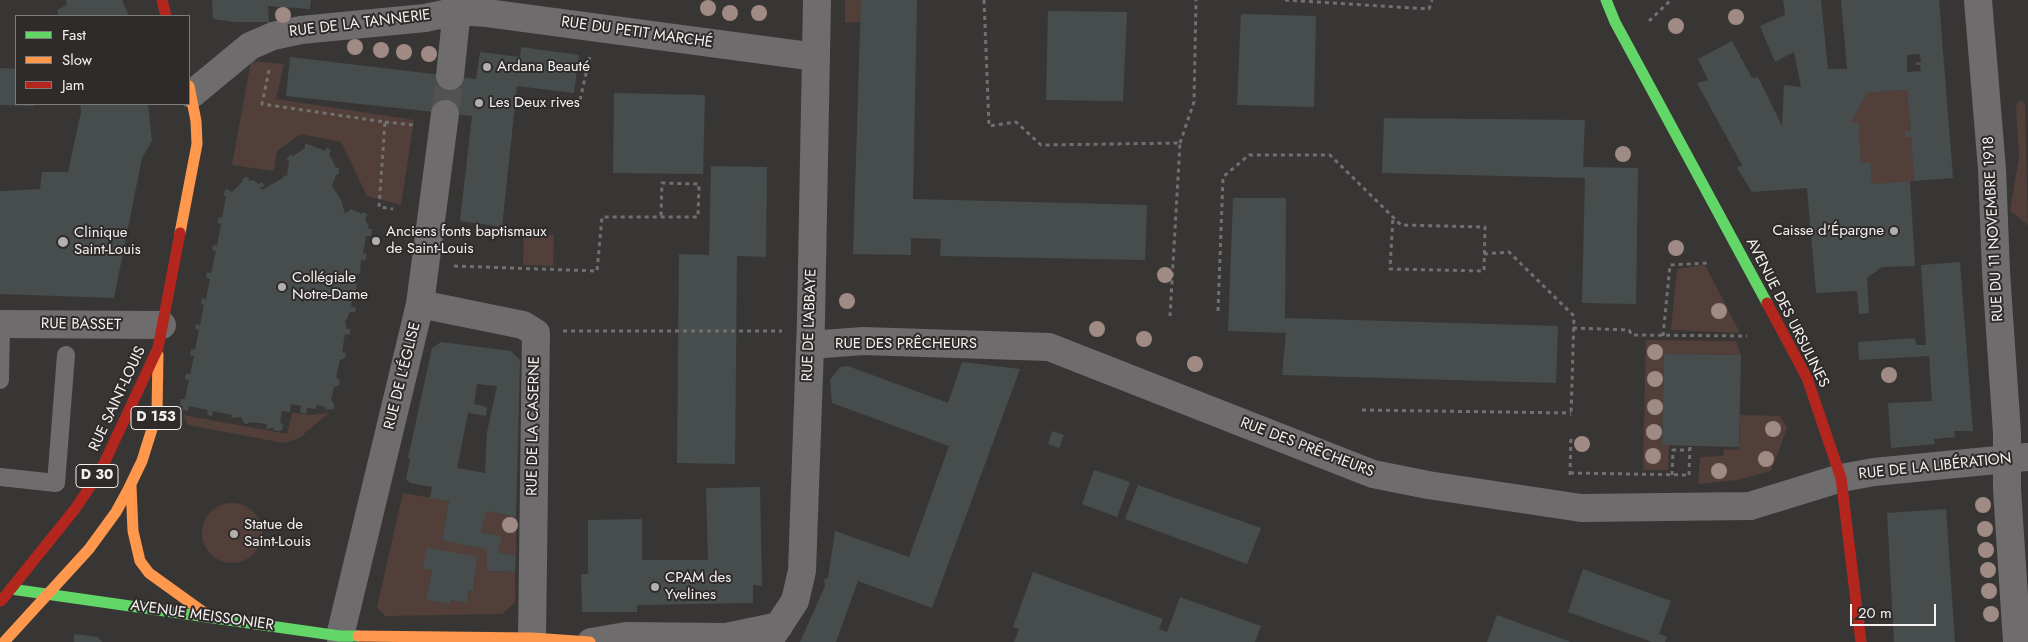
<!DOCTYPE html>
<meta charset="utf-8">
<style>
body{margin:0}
#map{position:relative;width:2028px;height:642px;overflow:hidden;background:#383635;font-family:Jost,sans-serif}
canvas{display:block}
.legend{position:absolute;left:15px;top:15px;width:175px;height:90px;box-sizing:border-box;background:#2f2b2a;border:1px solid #7e7a79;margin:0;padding:6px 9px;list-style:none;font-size:15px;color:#f4f1f0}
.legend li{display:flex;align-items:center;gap:10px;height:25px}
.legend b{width:25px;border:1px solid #7e7a79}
.scale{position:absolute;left:1850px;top:604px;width:86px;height:22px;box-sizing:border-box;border:2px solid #f4f1f0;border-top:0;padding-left:6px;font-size:15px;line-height:18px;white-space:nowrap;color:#f4f1f0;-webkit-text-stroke:4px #2f2b2a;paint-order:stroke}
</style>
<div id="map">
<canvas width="2028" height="642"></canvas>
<ul class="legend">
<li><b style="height:6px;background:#63d668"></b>Fast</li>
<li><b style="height:6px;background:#ff974d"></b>Slow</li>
<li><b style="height:6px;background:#b3261e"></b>Jam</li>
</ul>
<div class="scale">20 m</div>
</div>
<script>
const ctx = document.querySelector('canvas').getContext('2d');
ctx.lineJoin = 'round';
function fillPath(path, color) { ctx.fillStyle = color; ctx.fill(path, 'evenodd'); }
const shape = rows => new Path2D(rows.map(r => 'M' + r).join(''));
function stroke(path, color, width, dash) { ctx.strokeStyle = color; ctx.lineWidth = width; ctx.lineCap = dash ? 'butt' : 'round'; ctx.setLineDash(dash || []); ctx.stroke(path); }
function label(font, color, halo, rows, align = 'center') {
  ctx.font = font + ' Jost,sans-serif'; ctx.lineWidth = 4; ctx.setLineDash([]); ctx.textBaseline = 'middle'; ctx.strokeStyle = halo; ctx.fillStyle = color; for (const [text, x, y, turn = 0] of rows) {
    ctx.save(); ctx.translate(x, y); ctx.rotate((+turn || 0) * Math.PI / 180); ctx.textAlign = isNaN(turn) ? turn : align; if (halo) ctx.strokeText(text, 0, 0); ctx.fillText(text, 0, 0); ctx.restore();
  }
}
fillPath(shape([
 [845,0,861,0,861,22,845,23],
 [251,61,284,64,276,99,414,120,401,205,367,196,341,142,301,134,277,151,274,171,232,165],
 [1907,90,1911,131,1905,131,1905,137,1911,137,1914,181,1872,184,1871,163,1861,163,1859,124,1851,122,1867,93],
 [2020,101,2023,101,2025,105,2028,225,2010,211,2019,157,2016,105],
 [524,234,554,235,553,266,523,265],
 [1705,265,1740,333,1671,330,1677,269],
 [1646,340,1736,341,1741,355,1664,354,1662,445,1669,445,1668,470,1643,470],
 [292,413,310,415,329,413,299,438,284,443,188,425,183,415,287,434],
 [1740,415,1780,416,1787,428,1771,471,1737,480,1698,484,1700,457,1723,456,1724,449,1739,450],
 [403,493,449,501,442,540,487,550,487,571,515,572,515,603,502,614,385,616,377,607],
 [423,568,475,577,473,591,469,590,467,603,451,600,449,604,426,600,432,570],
 '202 533a30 30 0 1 1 60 0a30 30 0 1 1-60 0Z',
 [487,511,516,517,516,556,498,552,501,536,481,532]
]), '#523f3a');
fillPath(shape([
 [66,0,122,0,129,16,59,16,57,10,67,5],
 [212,0,311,0,310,9,268,6,269,22,234,22,213,19],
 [861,0,917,0,913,199,1147,205,1145,260,940,256,941,239,911,238,911,255,853,254],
 [1783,0,1821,0,1828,69,1847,69,1841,0,1939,0,1953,178,1914,181,1911,137,1905,137,1905,131,1911,131,1907,90,1867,93,1851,122,1859,123,1861,163,1871,163,1872,184,1910,181,1915,266,1882,267,1867,278,1869,313,1859,314,1857,291,1816,293,1807,188,1752,192,1737,168,1742,165,1697,83,1708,80,1698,59,1732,41,1752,78,1758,77,1782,126,1784,85,1801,87,1794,52,1775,62,1760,26,1785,15],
 [1920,54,1921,62,1916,62,1916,65,1920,65,1921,71,1907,72,1907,55],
 [1048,11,1127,12,1123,101,1046,100],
 [1241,14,1316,16,1314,107,1237,105],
 [521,47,579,55,574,93,517,86,502,227,460,221,472,116,286,96,290,57,476,79,480,52,520,57],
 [0,68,16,69,16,104,34,104,34,106,0,105],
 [614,93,705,95,703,174,613,173],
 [80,104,148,104,152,141,142,158,114,298,0,294,0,191,40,189,42,172,68,172,81,112],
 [1384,118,1585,120,1583,167,1638,168,1636,304,1582,303,1585,178,1382,173],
 [305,143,325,151,327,147,331,151,329,154,336,168,339,168,339,174,336,175,332,186,341,200,345,214,351,209,362,214,364,212,368,215,365,218,369,229,372,229,371,236,366,236,363,253,367,254,365,261,361,260,360,274,357,273,356,292,354,292,351,306,356,308,355,312,350,312,345,322,347,329,350,329,350,335,345,334,342,352,346,353,345,358,340,360,336,377,340,381,339,385,334,387,331,400,334,404,334,409,325,410,326,407,316,405,316,409,307,408,306,414,300,412,301,406,291,404,290,412,282,411,280,423,283,424,282,430,279,431,273,430,274,428,266,429,267,424,249,422,248,424,244,423,241,417,231,418,232,415,213,411,212,416,207,415,208,410,189,406,188,411,182,410,183,406,180,405,181,399,185,399,189,380,185,379,186,374,190,374,194,356,190,355,191,349,195,350,199,330,195,329,196,324,200,325,204,305,201,304,202,298,206,299,210,279,206,278,207,272,211,273,216,251,212,250,213,245,217,246,221,224,217,223,219,217,222,218,226,197,223,195,226,189,232,192,242,182,243,178,248,177,249,181,253,180,258,184,262,182,265,186,260,188,262,190,283,178,284,175,287,176,289,161,286,159,291,154,293,156,305,148],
 [711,166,767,167,766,257,737,256,735,464,677,463,679,254,709,255],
 [1233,198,1286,198,1285,318,1558,326,1556,383,1282,375,1286,333,1228,331],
 [1960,262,1973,431,1954,431,1955,437,1934,439,1935,444,1891,448,1888,403,1932,401,1929,356,1859,360,1858,342,1915,338,1916,345,1926,345,1921,265],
 [441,342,511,351,520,360,516,517,487,511,481,532,502,536,498,552,516,556,515,572,487,571,487,550,442,540,449,501,430,498,432,487,410,483,406,479,410,459,408,458,432,348],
 [477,384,497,386,487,432,485,473,457,468,468,413,486,416,487,407,474,404],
 [1664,354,1741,355,1739,447,1662,445],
 [962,362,1020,369,932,608,858,581,836,642,800,642,825,586,824,579,828,578,835,531,909,557,949,446,832,403,830,380,840,367,848,366,948,403],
 [1052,431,1064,435,1059,448,1048,444],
 [1094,470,1130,482,1117,517,1082,504],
 [1138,485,1261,528,1247,564,1125,519],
 [760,487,762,586,753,585,753,603,637,605,637,612,582,612,581,574,588,574,588,520,642,519,642,560,708,560,706,488],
 [1946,509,1955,642,1894,642,1887,513],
 [427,547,477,557,473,591,469,590,467,603,451,600,450,604,426,600,432,570,423,569],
 [1583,569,1671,601,1659,634,1667,637,1665,642,1652,642,1568,612],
 [1033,572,1163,619,1159,629,1167,632,1180,597,1261,626,1255,642,1014,642,1019,629,1013,627],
 [1497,615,1571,642,1487,642],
 [74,634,98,637,102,642,74,642]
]), '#464d4c');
stroke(shape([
 [445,114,450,76]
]), '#545251', 28, [28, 14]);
stroke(shape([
 [984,0,989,126,1016,122,1041,145,1180,143,1170,316],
 [1285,0,1429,9,1432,0],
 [1649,21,1671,0],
 [269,70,262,104,385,122,379,207,393,209],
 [580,100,590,56],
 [385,122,414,125],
 [1180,143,1194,102,1196,0],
 [1484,254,1509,252,1574,316,1571,416],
 [454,266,597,271,602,217,698,217,699,184,662,183,661,217],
 [1218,311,1223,177,1249,155,1330,155,1401,225,1485,227,1484,271,1390,269,1393,217],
 [1573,328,1629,330,1632,335,1747,336],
 [563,331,782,331],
 [1663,336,1670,265,1708,263],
 [1362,410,1571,413],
 [1570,473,1689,475],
 [1570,475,1571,436],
 [1672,475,1673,450,1689,450],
 [1689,475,1690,446]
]), '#716f6f', 3, [4, 4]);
stroke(shape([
 [0,380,1,324],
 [0,477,56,483,66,355]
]), '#6e6c6c', 18);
stroke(shape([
 [1978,0,1992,169,1996,272,2007,433,2007,489,2017,642],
 [450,76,458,0],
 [192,94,250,46,273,36,301,30,425,18,458,11,487,13,816,57],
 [420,304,523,325,536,333,532,638],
 [0,324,162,325],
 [810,345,863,341,1049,347,1373,474,1428,485,1581,508,1750,506,1841,478,1874,472,2028,457],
 [340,636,420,304,445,114],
 [591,642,626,636,726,637,779,626],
 [768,642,795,601,802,571,811,320,817,0]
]), '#6e6c6c', 28);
stroke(shape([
 [1606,0,1615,22,1767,303],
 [11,589,340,636,358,636]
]), '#63d668', 11);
stroke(shape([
 [180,233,197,144,196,121,189,86],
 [131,486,133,531,140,561,149,573,206,614],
 [358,636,532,638,590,642],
 [4,642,89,549,116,512,128,490,142,461,157,413,158,355]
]), '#ff974d', 11);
stroke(shape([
 [162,0,166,16],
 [1767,303,1807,378,1841,478,1861,642],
 [1,601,75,509,100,472,158,348,180,233]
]), '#b3261e', 11);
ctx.fillStyle = '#a08a84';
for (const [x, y] of [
 [708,8],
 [730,13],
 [759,13],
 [283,15],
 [1736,17],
 [1676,26],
 [355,47],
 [381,50],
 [404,52],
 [429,54],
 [1623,154],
 [1676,248],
 [1165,275],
 [847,301],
 [1719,311],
 [1097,329],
 [1144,339],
 [1655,352],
 [1195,364],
 [1889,375],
 [1655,379],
 [1655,407],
 [1773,429],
 [1654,432],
 [1582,444],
 [1653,456],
 [1766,459],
 [1719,471],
 [1983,505],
 [510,525],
 [1985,529],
 [1986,550],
 [1988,570],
 [1989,591],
 [1991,614]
]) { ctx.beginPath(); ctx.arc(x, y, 8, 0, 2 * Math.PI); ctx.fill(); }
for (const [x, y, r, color] of [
 [487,67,5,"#b2b0af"],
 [479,103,5,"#b2b0af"],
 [1894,231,5,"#b2b0af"],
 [376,241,5,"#b2b0af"],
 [63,242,6,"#b2b0af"],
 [282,287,5,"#b2b0af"],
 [234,534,5,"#b2b0af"],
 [655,587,5,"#b2b0af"]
]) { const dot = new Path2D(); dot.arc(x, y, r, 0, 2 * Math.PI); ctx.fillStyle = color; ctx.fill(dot); stroke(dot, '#2f2b2a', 2); }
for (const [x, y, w] of [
 [156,418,50],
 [97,476,42]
]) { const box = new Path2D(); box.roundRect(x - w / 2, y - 11.5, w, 23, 4); ctx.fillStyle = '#2f2b2a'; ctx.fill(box); stroke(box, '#f4f1f0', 1); }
label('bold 14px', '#f4f1f0', null, [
 ["D 153",156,418],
 ["D 30",97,476]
]);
label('15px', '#f4f1f0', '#2f2b2a', [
 ["RUE DE LA TANNERIE",360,24,-7],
 ["RUE DU PETIT MARCHÉ",637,33,8],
 ["RUE DU 11 NOVEMBRE 1918",1994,229,-93],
 ["AVENUE DES URSULINES",1787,313,63],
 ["RUE BASSET",81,325,1],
 ["RUE DE L'ABBAYE",810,325,-88],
 ["RUE DES PRÊCHEURS",906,344],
 ["RUE DE L'ÉGLISE",403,376,-76],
 ["RUE SAINT-LOUIS",118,399,-65],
 ["RUE DE LA CASERNE",534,426,-89],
 ["RUE DES PRÊCHEURS",1307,448,21],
 ["RUE DE LA LIBÉRATION",1935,467,-6],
 ["AVENUE MEISSONIER",202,616,8]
]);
label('15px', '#f4f1f0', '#2f2b2a', [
 ["Ardana Beauté",497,67],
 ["Les Deux rives",489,103],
 ["Caisse d'Épargne",1884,231,"right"],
 ["Anciens fonts baptismaux",386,232],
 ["de Saint-Louis",386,249],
 ["Clinique",74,233],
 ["Saint-Louis",74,250],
 ["Collégiale",292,278],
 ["Notre-Dame",292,295],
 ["Statue de",244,525],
 ["Saint-Louis",244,542],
 ["CPAM des",665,578],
 ["Yvelines",665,595]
], 'left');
</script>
